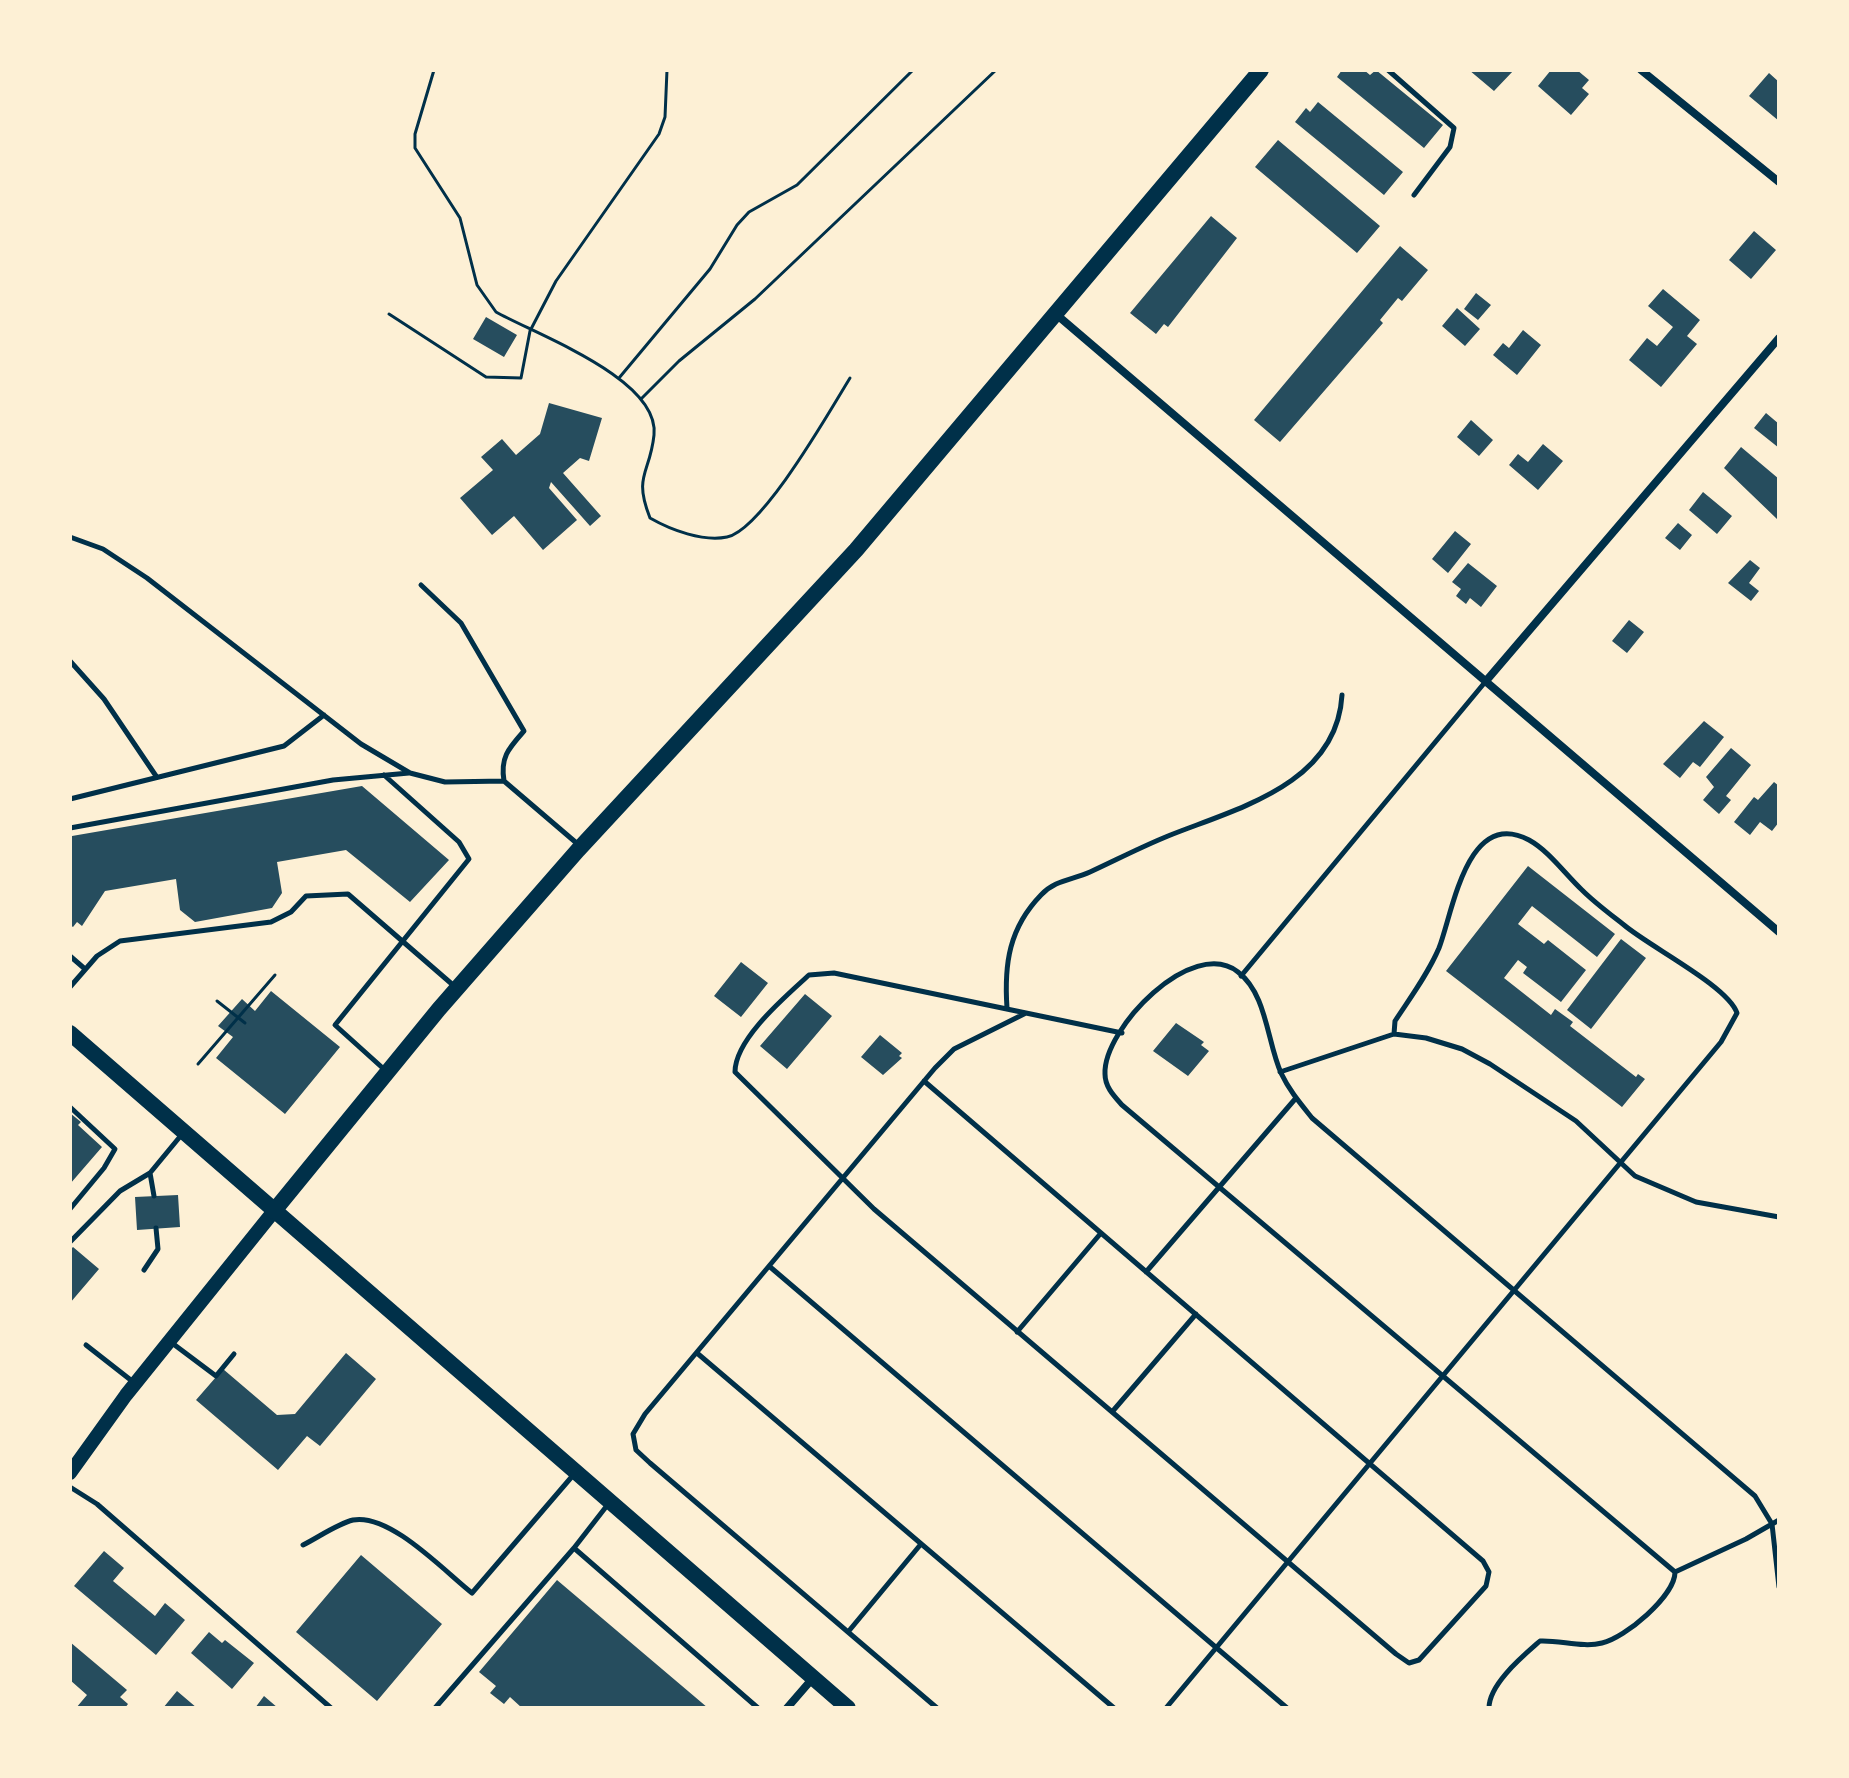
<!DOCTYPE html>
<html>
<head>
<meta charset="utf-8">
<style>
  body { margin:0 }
  #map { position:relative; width:1849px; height:1778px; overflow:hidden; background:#fdf0d5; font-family:"Archivo Narrow",sans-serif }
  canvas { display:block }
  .frame { position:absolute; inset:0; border:72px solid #fdf0d5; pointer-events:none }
</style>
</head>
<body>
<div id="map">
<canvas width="1849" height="1778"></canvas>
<div class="frame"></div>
</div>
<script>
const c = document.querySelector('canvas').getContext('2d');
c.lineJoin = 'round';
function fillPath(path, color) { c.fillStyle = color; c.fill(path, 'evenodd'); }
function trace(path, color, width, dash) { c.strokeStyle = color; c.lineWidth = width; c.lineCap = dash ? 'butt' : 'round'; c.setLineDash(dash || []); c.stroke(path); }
const building = new Path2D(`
  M1342 70H1364L1370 75 1376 70 1443 125 1424 148 1337 77Z
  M1469 70H1514L1494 91Z
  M1551 70H1577L1589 80 1582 88 1589 94 1571 115 1538 86Z
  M1769 73 1779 82V121L1749 96Z
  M1318 102 1403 172 1384 195 1295 122 1306 108 1310 112Z
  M1278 140 1380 226 1357 253 1255 167Z
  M1211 216 1237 238 1168 327 1164 324 1156 334 1130 313Z
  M1754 231 1776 250 1751 279 1729 260Z
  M1400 246 1428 270 1402 301 1398 298 1380 320 1383 323 1280 442 1254 420Z
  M1663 289 1700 320 1687 336 1697 344 1661 387 1629 360 1647 338 1657 346 1673 327 1648 306Z
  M1476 293 1491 305 1478 320 1464 309Z
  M1457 308 1480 329 1465 346 1442 326Z
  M486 317 517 335 504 357 473 339Z
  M1523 330 1541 345 1517 375 1493 355 1503 343 1509 348Z
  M549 403 602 418 589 461 580 458 563 473 601 516 590 526 551 482 549 488 577 520 543 550 514 516 492 535 460 498 493 470 481 457 502 439 516 455 540 434Z
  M1766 413 1779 424V448L1754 428Z
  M1471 420 1493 440 1479 456 1457 437Z
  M1543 444 1563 461 1538 490 1509 465 1518 454 1528 462Z
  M1741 447 1779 479 1777 519 1724 468Z
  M1703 492 1732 516 1717 534 1689 510Z
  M1678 523 1692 535 1680 550 1665 538Z
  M1455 531 1471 544 1448 573 1432 559Z
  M1750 560 1760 568 1749 583 1759 591 1751 601 1728 583Z
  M1468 563 1497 586 1481 607 1470 598 1466 604 1456 596 1461 589 1452 582Z
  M1629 620 1644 632 1627 653 1612 641Z
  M1704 721 1724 737 1700 767 1693 762 1680 778 1663 764Z
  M1731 748 1751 765 1726 796 1731 800 1719 814 1703 800 1714 787 1706 777Z
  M1774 782 1779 786V822L1772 831 1760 822 1750 835 1734 822 1754 797 1758 800Z
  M362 786 449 860 410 902 346 850 277 862 282 893 272 908 195 922 180 910 176 879 105 891 82 926 77 922 73 927 70 925 72 836Z
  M1528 866 1615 934 1597 957 1532 906 1518 924 1544 944 1548 940 1586 970 1561 1002 1523 973 1527 967 1518 960 1504 978 1551 1015 1555 1009 1573 1022 1570 1026 1636 1077 1638 1074 1645 1079 1622 1107 1446 971Z
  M1621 939 1646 958 1591 1029 1567 1010Z
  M741 962 768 983 741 1017 714 996Z
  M271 991 340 1047 285 1114 216 1058 233 1037 218 1026 242 999 255 1011Z
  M805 994 832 1016 787 1069 760 1046Z
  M1176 1023 1204 1042 1201 1045 1209 1051 1188 1076 1153 1051Z
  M880 1035 902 1053 899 1056 902 1058 883 1075 861 1057Z
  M70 1113 81 1122 78 1125 102 1147 70 1184Z
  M178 1195 180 1227 137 1230 135 1197Z
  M73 1247 99 1269 70 1303V1250Z
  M346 1353 376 1379 320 1446 307 1436 278 1470 196 1400 223 1369 277 1415 295 1414Z
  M104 1551 124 1568 113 1581 155 1616 165 1603 185 1620 156 1655 74 1586Z
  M361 1555 442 1624 377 1701 296 1632Z
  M557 1580 708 1708H522L510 1697 504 1704 490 1693 496 1686 479 1672Z
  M209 1632 222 1643 225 1640 254 1663 232 1689 191 1653Z
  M70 1642 127 1690 120 1697 128 1704 125 1708H76L87 1695 70 1680Z
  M177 1691 197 1708H163Z
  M264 1696 278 1708H255Z`);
const path = new Path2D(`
  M434 70 415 134V148L460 218 477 285 496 312C537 335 660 379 654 435 650 474 633 475 650 518 671 530 703 542 727 537 763 529 829 412 850 378
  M389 314 486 377 521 378 530 331 556 281 659 134 665 117 667 70
  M619 378 710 269 737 225 749 212 797 185 913 70
  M641 399 679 361 755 299 996 70
  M217 1001 245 1023
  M198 1064 275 975`);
const service = new Path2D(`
  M1388 70 1454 128 1450 147 1414 195
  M70 537 103 549 147 578 361 744 410 773 445 782 504 781
  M421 585 461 623 524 731C509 748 500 757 504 781L580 846
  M70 661 104 699 156 776
  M384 775 459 842 469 859 335 1025 386 1071
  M70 799 284 746 324 715
  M70 828 333 780 409 773
  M70 956 85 969
  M1241 976 1486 681
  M70 987 97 956 120 941 271 922 291 912 306 896 348 894 453 985
  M1007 1008C1004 964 1009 928 1041 895 1055 880 1072 880 1090 872 1116 860 1141 847 1168 836 1235 809 1337 785 1342 695
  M1280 1072 1394 1034 1426 1038 1462 1049 1490 1064 1576 1121 1635 1176 1696 1202 1779 1217
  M924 1081 1483 1561 1489 1572 1486 1586 1419 1660 1409 1663 1396 1654 874 1209 735 1072C735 1039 785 997 809 975L834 973 1122 1033
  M70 1107 115 1149 104 1168 70 1209
  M154 1196 150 1173 183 1133
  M70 1242 120 1191 150 1173
  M769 1266 1287 1708
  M144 1270 158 1249 156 1228
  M1146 1272 1296 1098
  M1017 1332 1101 1233
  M172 1343 216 1376 234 1354
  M86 1345 132 1381
  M697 1353 1114 1708
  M1112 1412 1196 1314
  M70 1487 97 1504 331 1708
  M609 1503 574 1548 758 1708
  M303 1545C319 1537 337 1524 353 1520 390 1513 444 1571 472 1593L575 1473
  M1675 1572 1122 1105C1114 1096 1105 1087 1105 1074 1103 1029 1192 936 1238 972 1267 994 1267 1042 1281 1073 1289 1090 1300 1103 1312 1118L1755 1496 1772 1524 1779 1587
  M1675 1572 1746 1539 1779 1520
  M848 1632 921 1544
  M435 1708 574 1548
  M937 1708 650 1463 636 1450 633 1434 645 1414 935 1068 954 1049 1026 1013
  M1166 1708 1721 1042 1737 1013C1728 986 1650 947 1624 925 1610 914 1595 903 1582 890 1565 874 1549 851 1529 840 1467 807 1453 912 1439 948 1428 974 1410 998 1395 1021L1394 1034
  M1489 1708C1489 1684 1523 1656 1540 1641 1560 1640 1583 1648 1602 1643 1625 1638 1675 1596 1675 1572`);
const minor = new Path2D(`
  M1641 70 1779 182
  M1057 315 1779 932
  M1486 681 1779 338
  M787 1708 813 1678`);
const secondary = new Path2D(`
  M70 1473 126 1395 274 1211`);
const primary = new Path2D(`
  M70 1033 848 1708
  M274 1211 439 1009 578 850 856 550 1261 70`);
fillPath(building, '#264d5e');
trace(path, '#003049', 3);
trace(service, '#003049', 5);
trace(minor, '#003049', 8);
trace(secondary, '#003049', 14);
trace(primary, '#003049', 16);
</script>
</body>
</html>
